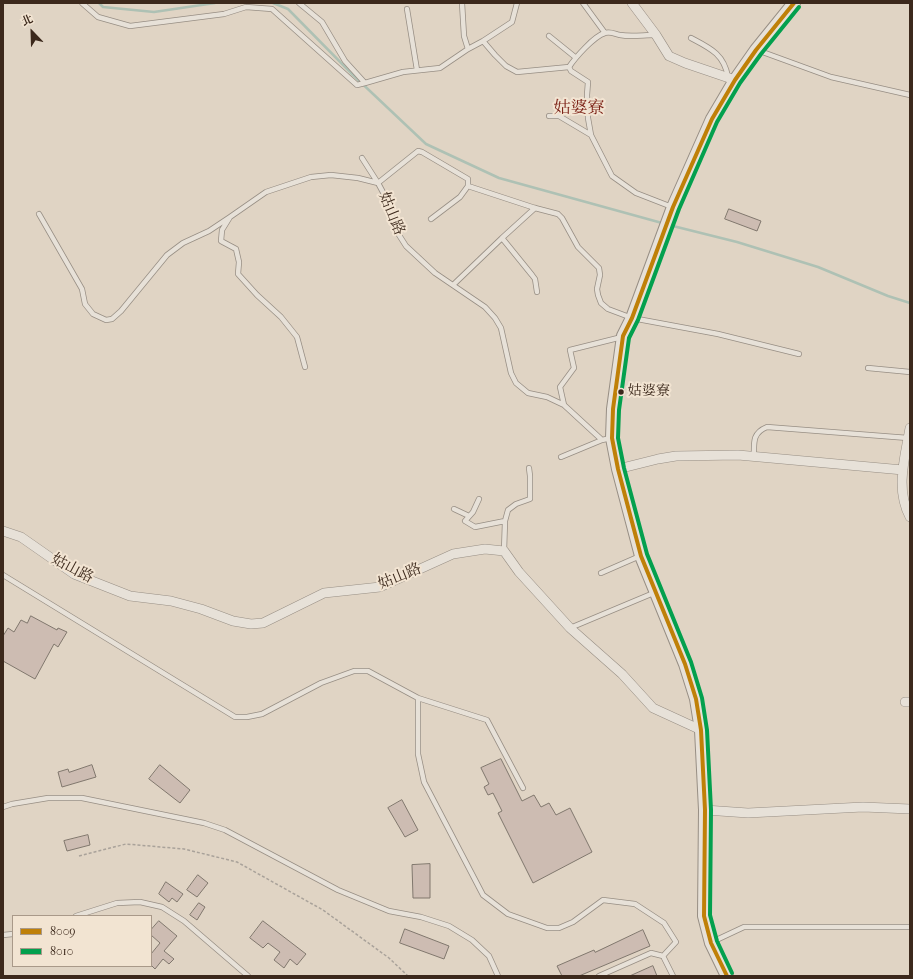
<!DOCTYPE html>
<html>
<head>
<meta charset="utf-8">
<style>
  body { margin:0 }
  #map { position:relative; width:913px; height:979px; overflow:hidden; background:#e0d4c4; font-family:"IM FELL French Canon","Noto Serif TC",serif }
  canvas { display:block }
  .frame { position:absolute; inset:0; border:4px solid #3c291c; pointer-events:none }
  .legend { position:absolute; left:12px; top:915px; width:140px; height:52px; box-sizing:border-box; background:#f2e4d2; border:1px solid #a99989; margin:0; padding:5px 7px; list-style:none; font-size:12px; color:#3c291c }
  .legend li { display:flex; align-items:center; gap:8px; height:20px }
  .legend b { width:20px; border:1px solid #a99989 }
  .north { position:absolute; left:12px; top:12px; width:40px; height:40px; -webkit-text-stroke:3px #f2e4d2; paint-order:stroke; rotate:337deg; font-size:11px; font-weight:700; line-height:16px; text-align:center; color:#3c291c }
  .north::after { content:''; display:block; margin:auto; width:14px; height:18px; background:#3c291c; clip-path:polygon(50% 0,100% 100%,50% 72%,0 100%) }
</style>
</head>
<body>
<div id="map">
<canvas width="913" height="979"></canvas>
<div class="frame"></div>
<ul class="legend">
<li><b style="height:5px;background:#bf8008"></b>8009</li>
<li><b style="height:5px;background:#03a04e"></b>8010</li>
</ul>
<div class="north">北</div>
</div>
<script>
const c = document.querySelector('canvas').getContext('2d');
c.lineJoin = 'round';
function trace(path, color, width, dash) { c.strokeStyle = color; c.lineWidth = width; c.lineCap = dash ? 'butt' : 'round'; c.setLineDash(dash || []); c.stroke(path); }
function fillPath(path, color) { c.fillStyle = color; c.fill(path, 'evenodd'); }
function drawText(font, color, halo, rows, align = 'center') {
  c.font = font + ' "IM FELL French Canon","Noto Serif TC",serif'; c.lineWidth = 4; c.setLineDash([]); c.textBaseline = 'middle'; c.strokeStyle = halo; c.fillStyle = color; for (const [text, x, y, turn = 0] of rows) {
    c.save(); c.translate(x, y); c.rotate((+turn || 0) * Math.PI / 180); c.textAlign = isNaN(turn) ? turn : align; if (halo) c.strokeText(text, 0, 0); c.fillText(text, 0, 0); c.restore();
  }
}
const stream = new Path2D(`
  M99 3 103 7 154 12 215 3
  M273 3 288 9 353 75 426 144 499 178 662 223
  M669 225 737 242 818 267 888 296 910 303`);
const building = new Path2D(`
  M729 209 761 221 757 231 725 219Z
  M31 616 57 630 58 628 67 632 58 647 54 644 35 679 3 661V636L8 628 14 632 21 620 27 623Z
  M501 759 522 801 534 795 541 807 549 803 556 815 570 808 592 852 533 883 498 813 502 811 493 793 488 795 484 787 489 784 481 768Z
  M92 765 96 777 62 787 58 772 68 769 69 772Z
  M160 765 190 790 180 803 149 779Z
  M402 800 418 830 405 837 388 808Z
  M88 835 90 845 67 851 64 841Z
  M430 864V898H413L412 865Z
  M198 875 208 883 197 897 187 890Z
  M166 882 183 894 177 902 172 898 169 902 159 894Z
  M199 903 205 907 197 920 190 915Z
  M159 921 177 936 164 951 174 959 169 964 163 959 155 969 151 965V954L160 943 151 935V930Z
  M263 921 306 954 297 965 290 959 284 968 274 960 280 952 268 943 263 948 250 938Z
  M405 929 449 946 444 959 400 943Z
  M643 930 650 946 579 976H562L557 966 594 950 595 952Z
  M653 966 657 976H630Z`);
const path = new Path2D(`
  M79 856 126 844 184 849 237 862 323 910 389 958 408 976`);
const service = new Path2D(`
  M82 3 98 17 130 26 224 14 246 7 272 9 357 85 365 83
  M299 3 322 22 345 61 365 83 403 72 440 68 468 49
  M462 3 464 36 468 49 483 41 495 55 506 66 517 72 569 67C575 58 594 36 605 33 610 31 615 34 620 35 631 37 643 35 655 35
  M583 3 605 33
  M407 9 417 70
  M549 36 575 57
  M691 38C710 48 724 54 728 77
  M483 41 512 22 517 3
  M757 50 831 77 910 95
  M569 67 571 71 588 82 587 95 588 118 591 135 612 176 636 193 672 207
  M549 116H559L591 135
  M362 158 378 183 418 151 422 152 468 179V186
  M39 214 82 289 85 304 93 314 106 320 112 319 121 311 167 255 183 243 209 231 230 217 222 230 221 241 236 249 239 262 238 274 257 295 281 317 297 337 305 367
  M230 217 266 192 311 177 331 175 358 178 378 183 385 196 399 235 406 246 435 273 485 307 495 318 501 328 511 373 516 383 528 393 547 397 564 405 602 440 611 438
  M431 219 460 197 468 186 535 208 558 214 562 218 578 247 599 268 600 275 597 289 598 295 601 303 608 309 632 318 718 334 799 354
  M502 238 532 275 535 279 537 292
  M453 285 502 238 535 208
  M868 368 910 372
  M564 405 560 387 574 368 570 350 622 337
  M561 457 602 440
  M754 457C754 443 752 433 767 427L908 438
  M479 499 473 512 465 521 475 527 505 521
  M454 509 469 516
  M504 551 505 521 508 510 516 504 530 499V476L529 468
  M601 573 640 556
  M3 575 235 717H247L262 714 321 683 354 671H368L418 698 487 720 523 788
  M570 628 656 592
  M418 698V754L424 782 483 895 508 914 547 928H559L573 922 603 900 635 904 664 923 676 942 663 956
  M3 807 12 804 48 798H82L204 823 225 830 338 890 389 911 421 917 449 926 472 940 489 956 498 976
  M76 916 117 903 140 902 162 907 184 921 248 976
  M3 935 13 934
  M712 942 744 927H910
  M599 976 651 953 663 956 673 976`);
const minor = new Path2D(`
  M632 3 656 35 669 56 685 63 735 80
  M910 428C905 457 895 489 910 517
  M618 469 658 459 676 456 738 455 903 470
  M3 531 21 537 74 574 130 596 171 601 201 609 233 621 251 624 263 623 324 593 380 587 453 554 485 549 504 551 519 572 570 628 622 674 653 708 701 730
  M905 702H910
  M705 810 748 813 863 807 910 809`);
const tertiary = new Path2D(`
  M727 976 711 943 704 916 705 810 701 730 696 699 685 664 641 556 618 469 612 438 613 409 623 336 632 318 673 207 712 119 735 80 756 50 794 3`);
const bus1 = new Path2D(`
  M727 976 711 943 704 916 705 810 701 730 696 699 685 664 641 556 618 469 612 438 613 409 623 336 632 318 673 207 712 119 735 80 756 50 794 3`);
const bus2 = new Path2D(`
  M732 973 717 941 710 915 711 810 707 730 702 698 691 662 647 554 624 468 618 438 619 410 629 338 638 320 679 209 717 122 740 83 761 54 799 7`);
const markers = [
  [621,392,3.5,"#3c291c"]
];
const busNames = [
  ["姑婆寮",628,392]
];
const streetNames = [
  ["姑山路",391,214,68],
  ["姑山路",72,569,28],
  ["姑山路",400,577,-22]
];
const quarterNames = [
  ["姑婆寮",579,109]
];
trace(stream, '#aec1b4', 2.5);
fillPath(building, '#cdbcb2');
trace(building, '#80776d', 1);
trace(service, '#978e84', 6);
trace(minor, '#978e84', 10);
trace(tertiary, '#978e84', 14);
trace(path, '#a9a29a', 1.5, [3, 2]);
trace(service, '#e7e1d8', 4.5);
trace(minor, '#e7e1d8', 9);
trace(tertiary, '#e7e1d8', 12);
trace(bus1, '#bf8008', 4);
trace(bus2, '#03a04e', 4);
for (const [x, y, r, color] of markers) { const dot = new Path2D(); dot.arc(x, y, r, 0, 2 * Math.PI); c.fillStyle = color; c.fill(dot); trace(dot, '#f2e4d2', 1.5); }
drawText('14px', '#3c291c', '#f2e4d2', busNames, 'left');
drawText('15px', '#3c291c', '#f2e4d2', streetNames);
drawText('17px', '#7a1f14', '#f2e4d2', quarterNames);
</script>
</body>
</html>
